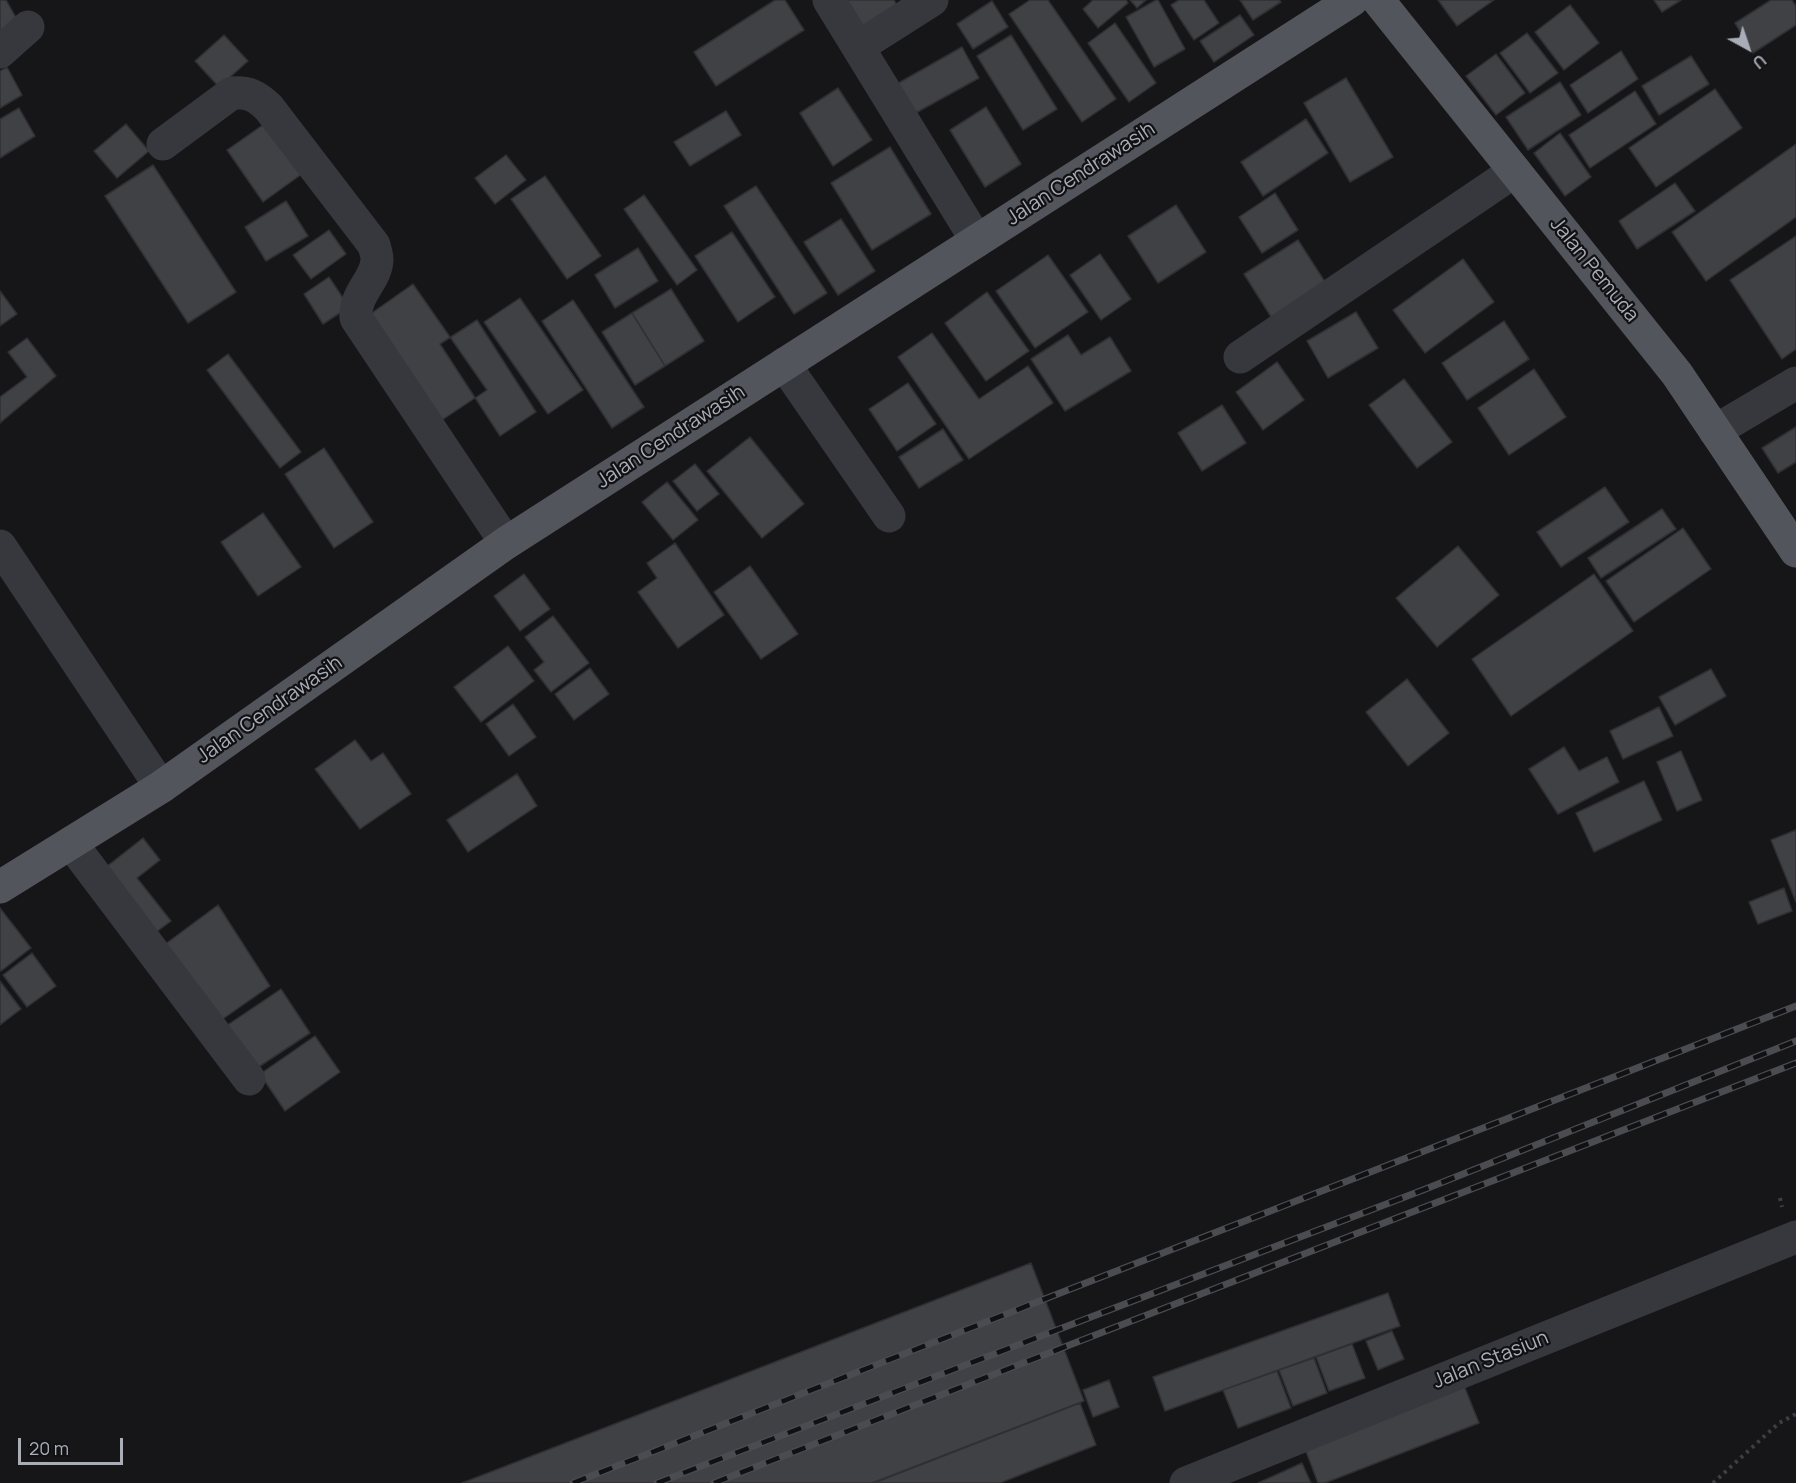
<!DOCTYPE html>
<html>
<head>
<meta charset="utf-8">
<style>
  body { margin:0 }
  #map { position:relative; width:1796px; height:1483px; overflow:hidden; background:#161618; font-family:Manrope,sans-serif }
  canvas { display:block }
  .north { position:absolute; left:1718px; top:18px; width:60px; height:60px; -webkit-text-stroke:4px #111113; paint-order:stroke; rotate:140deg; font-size:16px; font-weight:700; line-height:24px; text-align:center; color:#a8adb8 }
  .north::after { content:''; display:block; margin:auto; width:21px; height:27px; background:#a8adb8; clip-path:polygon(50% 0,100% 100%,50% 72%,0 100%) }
  .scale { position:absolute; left:18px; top:1438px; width:105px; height:27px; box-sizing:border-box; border:3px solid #a8adb8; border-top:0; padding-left:8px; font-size:18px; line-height:21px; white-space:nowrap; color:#a8adb8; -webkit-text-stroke:4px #111113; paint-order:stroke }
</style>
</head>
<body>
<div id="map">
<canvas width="1796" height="1483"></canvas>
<div class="north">U</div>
<div class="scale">20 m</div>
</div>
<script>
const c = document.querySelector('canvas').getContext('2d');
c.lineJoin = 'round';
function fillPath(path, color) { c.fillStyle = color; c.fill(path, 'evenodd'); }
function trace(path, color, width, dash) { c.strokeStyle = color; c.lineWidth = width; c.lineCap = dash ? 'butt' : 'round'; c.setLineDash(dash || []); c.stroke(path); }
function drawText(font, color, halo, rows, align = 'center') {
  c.font = font + ' Manrope,sans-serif'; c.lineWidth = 4.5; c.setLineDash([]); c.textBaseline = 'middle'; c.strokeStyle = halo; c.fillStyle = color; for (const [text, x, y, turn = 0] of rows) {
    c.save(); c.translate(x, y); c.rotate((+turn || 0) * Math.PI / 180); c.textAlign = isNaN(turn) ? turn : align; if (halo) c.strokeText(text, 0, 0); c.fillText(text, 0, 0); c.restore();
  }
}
const building = new Path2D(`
  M0 0H6L18 21 0 31Z
  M775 0H785L804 30 716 86 694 52Z
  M836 0H894L898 7 855 33Z
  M1030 0H1048L1116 99 1082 122 1009 14Z
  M1093 0H1126L1128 3 1098 28 1083 9Z
  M1130 0H1146L1137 8Z
  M1156 0H1158L1185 49 1154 67 1126 17Z
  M1179 0H1204L1219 23 1194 40 1171 5Z
  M1240 0H1279L1281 2 1253 20Z
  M1438 0H1494L1457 26Z
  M1654 0H1681L1662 12Z
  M1771 0H1792L1796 6V25L1753 53 1735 23Z
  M992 1 1008 27 973 49 957 24Z
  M1570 5 1599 43 1564 70 1535 32Z
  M1240 15 1254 35 1214 62 1200 41Z
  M1115 23 1156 83 1129 102 1088 43Z
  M1527 33 1558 73 1530 93 1500 53Z
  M224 35 248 61 219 87 195 61Z
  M1011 35 1057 109 1023 130 977 56Z
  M962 47 979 78 912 115 895 85Z
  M1621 51 1638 79 1588 113 1570 85Z
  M1496 54 1525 93 1496 115 1466 76Z
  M1691 56 1709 84 1659 115 1642 86Z
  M7 67 22 95 0 108V71Z
  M1346 78 1393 157 1350 182 1304 103Z
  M1560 82 1581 115 1528 150 1506 117Z
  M838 88 872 140 833 166 800 113Z
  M1715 89 1742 128 1656 187 1629 148Z
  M1635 91 1656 124 1590 168 1569 135Z
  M986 107 1021 164 985 187 950 130Z
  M19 108 35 136 0 158V119Z
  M726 111 741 135 690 166 674 142Z
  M1306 119 1328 153 1263 196 1241 162Z
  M270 120 306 171 263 202 227 150Z
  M126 124 149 151 117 178 94 151Z
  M1560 133 1591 177 1565 196 1534 153Z
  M1796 144V217L1706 281 1672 232Z
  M890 147 931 214 872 250 831 183Z
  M506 155 526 180 495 204 475 178Z
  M153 165 236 292 188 323 105 196Z
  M545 176 601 256 567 279 511 199Z
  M1675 183 1695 211 1637 249 1619 221Z
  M756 186 827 293 794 314 724 206Z
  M1275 193 1298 230 1262 253 1239 217Z
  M644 195 697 270 677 285 624 209Z
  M286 201 308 236 266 261 245 227Z
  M1176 205 1206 252 1158 283 1128 236Z
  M841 219 875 271 838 295 804 242Z
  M329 230 346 254 311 279 293 255Z
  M732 232 775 297 738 322 695 256Z
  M1796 236V349L1782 359 1730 280Z
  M1298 240 1327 285 1273 320 1244 274Z
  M638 248 658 281 615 308 595 275Z
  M1100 254 1131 299 1101 320 1070 275Z
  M1048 255 1088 312 1035 348 996 291Z
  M1463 259 1494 302 1425 353 1393 310Z
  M329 277 349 307 323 324 304 294Z
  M413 284 487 390 442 420 369 315Z
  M671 289 704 341 665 366 632 313Z
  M0 291 17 314 0 326Z
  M987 292 1029 351 986 381 945 323Z
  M520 298 583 390 548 414 484 322Z
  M573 300 644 407 612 428 542 321Z
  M1356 312 1378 348 1328 378 1307 341Z
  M632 313 665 366 635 385 602 332Z
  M477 320 536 412 500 436 440 344Z
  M1504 321 1529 359 1467 400 1442 363Z
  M932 333 979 399 1028 366 1053 403 969 459 898 357Z
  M1068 335 1081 355 1110 337 1131 371 1065 411 1031 359Z
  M27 338 56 376 0 423V397L27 377 8 352Z
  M228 354 301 452 280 468 207 370Z
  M1277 362 1304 400 1263 430 1236 392Z
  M1534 369 1566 417 1509 455 1478 408Z
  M1404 379 1452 442 1417 468 1369 405Z
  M908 383 936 424 897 451 869 409Z
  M1222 405 1246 443 1202 471 1178 433Z
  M1796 427V462L1778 473 1762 448Z
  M943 429 963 460 919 488 899 457Z
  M750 437 804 504 762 538 707 471Z
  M324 448 373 522 334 548 285 474Z
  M695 464 719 494 697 511 673 481Z
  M667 482 698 520 673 540 642 502Z
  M1605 487 1629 522 1561 567 1537 532Z
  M1662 509 1676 529 1601 578 1588 558Z
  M263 513 301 567 258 596 221 542Z
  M1683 528 1711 569 1634 622 1606 581Z
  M675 543 724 615 678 648 638 592 657 578 647 563Z
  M1458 546 1499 595 1437 647 1396 598Z
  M750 566 798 634 761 659 714 592Z
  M524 574 550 609 520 631 494 596Z
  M1594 574 1633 631 1511 716 1472 659Z
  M553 616 589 663 551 692 534 670 544 662 525 637Z
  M508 646 534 681 481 722 454 687Z
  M590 668 609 694 574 720 555 694Z
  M1711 669 1726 696 1675 725 1659 697Z
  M1407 679 1449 733 1408 766 1366 712Z
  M513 704 536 737 509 756 486 724Z
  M1659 707 1673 736 1623 759 1610 731Z
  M355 740 371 761 383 753 411 794 360 829 315 769Z
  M1564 747 1579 771 1607 757 1619 782 1558 814 1529 769Z
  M1681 751 1702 800 1677 811 1657 762Z
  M517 774 537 806 468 852 447 820Z
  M1644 781 1662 820 1594 852 1576 813Z
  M1796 830V902L1771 840Z
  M143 838 160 860 137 878 171 921 151 936 101 871Z
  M1784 888 1792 911 1758 924 1749 902Z
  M218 905 270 986 217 1023 164 945Z
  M0 908 31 948 1 971 0 969Z
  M32 953 56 986 27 1007 3 975Z
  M0 981 21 1009 0 1025Z
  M281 989 310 1033 254 1070 223 1028Z
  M315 1036 340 1072 285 1111 260 1074Z
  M1031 1263 1084 1401 872 1483H462Z
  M1388 1293 1400 1326 1165 1411 1153 1377Z
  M1392 1331 1404 1359 1378 1370 1366 1341Z
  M1352 1344 1365 1378 1329 1391 1316 1357Z
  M1314 1358 1327 1393 1293 1406 1279 1370Z
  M1277 1371 1291 1408 1238 1428 1223 1390Z
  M1461 1378 1479 1423 1325 1483H1318L1302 1441Z
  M1109 1380 1119 1407 1093 1417 1083 1390Z
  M1080 1403 1096 1445 1000 1483H874Z
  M1302 1463 1311 1483H1258Z`);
const path = new Path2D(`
  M1780 1198 1782 1207
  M1713 1483 1779 1423 1796 1414`);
const minor = new Path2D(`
  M829 0 977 241
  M858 47 932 0
  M0 52 28 27
  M163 144 232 93C249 92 257 96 269 108L374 245C375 249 377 255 377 259 377 280 354 293 356 318L506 543
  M1240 357 1515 171
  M784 364 889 516
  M1715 431 1796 383
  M0 546 161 787
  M71 843 249 1079
  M1186 1483 1796 1237`);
const major = new Path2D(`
  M1378 0 1677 374 1796 551
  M0 887 161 787 506 543 1352 0`);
const rail = new Path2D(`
  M573 1483 1796 1006
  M657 1483 1423 1190 1796 1041
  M714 1483 1796 1063`);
const streetNames = [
  ["Jalan Cendrawasih",1081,174,-33],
  ["Jalan Pemuda",1594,270,51],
  ["Jalan Cendrawasih",671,437,-33],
  ["Jalan Cendrawasih",270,710,-35],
  ["Jalan Stasiun",1491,1360,-22]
];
fillPath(building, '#404145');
trace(building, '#303034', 1.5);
trace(path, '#3d3f44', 4, [3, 4.5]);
trace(minor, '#37383d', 33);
trace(major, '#53555c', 33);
trace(rail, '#4a4c52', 7);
trace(rail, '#111113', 4.5, [14]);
drawText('20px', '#a8adb8', '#111113', streetNames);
</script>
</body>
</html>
